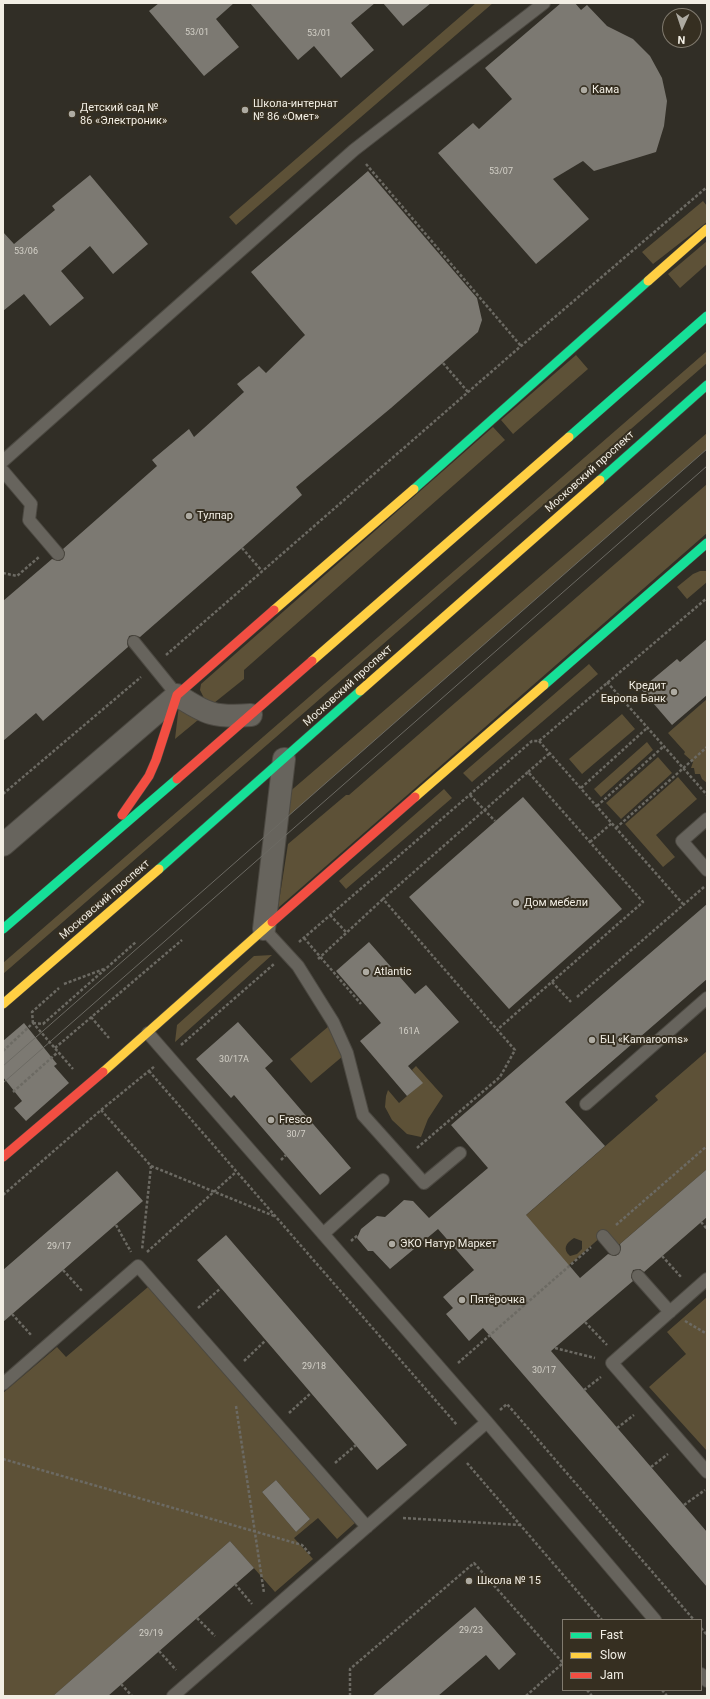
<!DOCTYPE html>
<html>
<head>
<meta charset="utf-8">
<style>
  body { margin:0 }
  #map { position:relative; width:710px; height:1699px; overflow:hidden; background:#312e26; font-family:Roboto,sans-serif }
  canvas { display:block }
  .frame { position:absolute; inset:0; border:4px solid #f2eee4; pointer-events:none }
  .legend { position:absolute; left:562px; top:1619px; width:140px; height:72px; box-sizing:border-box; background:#362f21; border:1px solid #817b6f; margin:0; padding:5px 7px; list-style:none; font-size:12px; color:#f2eee4 }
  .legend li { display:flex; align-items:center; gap:8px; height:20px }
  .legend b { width:20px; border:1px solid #817b6f }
  .north { position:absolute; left:662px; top:8px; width:40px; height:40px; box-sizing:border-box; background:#362f21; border:1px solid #817b6f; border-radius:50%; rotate:183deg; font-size:11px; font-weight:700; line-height:16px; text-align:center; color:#f2eee4 }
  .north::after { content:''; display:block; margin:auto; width:14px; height:18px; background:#aeaba2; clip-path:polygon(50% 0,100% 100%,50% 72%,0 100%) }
</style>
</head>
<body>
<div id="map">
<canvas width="710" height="1699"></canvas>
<div class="frame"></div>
<ul class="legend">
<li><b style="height:5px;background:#16e098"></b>Fast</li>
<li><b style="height:5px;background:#ffcf43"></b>Slow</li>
<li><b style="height:5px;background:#f24e42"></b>Jam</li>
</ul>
<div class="north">N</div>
</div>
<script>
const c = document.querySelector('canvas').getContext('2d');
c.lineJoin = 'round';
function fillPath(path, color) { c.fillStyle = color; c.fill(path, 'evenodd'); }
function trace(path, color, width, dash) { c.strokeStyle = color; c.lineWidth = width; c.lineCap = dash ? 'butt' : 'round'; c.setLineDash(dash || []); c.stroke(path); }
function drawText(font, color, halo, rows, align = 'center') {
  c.font = font + ' Roboto,sans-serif'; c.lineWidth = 4; c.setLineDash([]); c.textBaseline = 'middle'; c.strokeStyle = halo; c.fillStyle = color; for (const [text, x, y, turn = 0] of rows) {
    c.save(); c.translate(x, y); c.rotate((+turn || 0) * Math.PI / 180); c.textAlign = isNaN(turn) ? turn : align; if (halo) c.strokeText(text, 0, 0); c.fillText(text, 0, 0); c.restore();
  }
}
const green = new Path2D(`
  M476 3H493L236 225 229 217Z
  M703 201 707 206V222L653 264 642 252Z
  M707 241V264L680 288 668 274Z
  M707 351V363L3 974V963Z
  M576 355 588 369 513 434 501 420Z
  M493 427 505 440 244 670V679L214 703 205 700 200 690 201 684Z
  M707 433V449L277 826 280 800Z
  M707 484V533L278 908 288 844 346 795H349Z
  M700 571H707V582L687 599 677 587 693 574Z
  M589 664 598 674 472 782 463 773Z
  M707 699V783L702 779 700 774H695L694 768H691L693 762 684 754 685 752 668 733Z
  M179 705 198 720 175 739Z
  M622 714 635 729 582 774 569 759Z
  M647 742 653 750 601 797 594 789Z
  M658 757 672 773 621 819 606 803Z
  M678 777 697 799 656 835 675 857 663 867 625 824Z
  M444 789 452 798 346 889 339 881Z
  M272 955 175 1042 177 1025 254 956Z
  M329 1026 343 1056 311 1083 290 1059Z
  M707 1051V1169L614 1249 602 1236 551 1281 508 1231 658 1100 655 1096ZM574 1238 582 1241V1249L577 1254 570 1256C562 1249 566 1243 574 1238Z
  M416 1066 443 1096 428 1119 421 1137 407 1134 392 1120 385 1107 386 1096 388 1090 399 1103 422 1083 412 1070Z
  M148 1287 356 1522 337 1539 318 1518 294 1538 313 1559 275 1592 230 1541 53 1696H3V1393L57 1347 66 1357ZM276 1480 310 1519 296 1532 262 1492Z
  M707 1297V1451L649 1387 686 1354 667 1332Z`);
const building = new Path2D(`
  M159 3H234L216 19 239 47 204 76 149 11Z
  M250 3H375L351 23 374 50 341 78 314 46 298 60Z
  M383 3H431L403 26Z
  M561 3H575L581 10 587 5 607 26 633 39 650 56 662 78 667 101 664 126 656 152 594 171 583 161 553 179 589 219 536 264 438 153 473 123 479 129 512 99 485 68Z
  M368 171 477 298 482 320 478 332 391 408 296 487 302 495 242 548 140 637 133 635 129 636 127 643 128 647 43 721 36 713 3 741V601L52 559 59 561 63 559 65 553 63 549 157 466 152 460 189 429 194 437 244 392 237 384 259 366 266 373 305 335 251 272Z
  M90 175 148 244 113 274 90 246 61 271 84 298 50 326 24 294 3 311V232L14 244 55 210 52 206Z
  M707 639V695L672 725 641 689 677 659 680 662Z
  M523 797 622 909 509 1009 409 897Z
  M707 904V979L565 1102 605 1146 526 1215 580 1278 608 1254 615 1256 619 1254 621 1248 620 1244 707 1169V1217L644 1272 640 1269 633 1270 631 1277 633 1281 551 1351 707 1532V1587L483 1328 469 1341 446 1314 453 1308 443 1297 474 1270 438 1229 390 1269 373 1251H368L357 1238 361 1229 377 1216 385 1217 404 1200 413 1201 429 1218 488 1168 451 1125Z
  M369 942 415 994 426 985 459 1022 408 1066 423 1083 407 1096 360 1041 381 1023 336 971Z
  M238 1022 273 1061 265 1068 351 1168 320 1195 234 1095 231 1098 196 1059Z
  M24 1023 57 1064 54 1066 69 1083 26 1121 14 1108 22 1101 3 1077V1041Z
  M117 1171 143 1201 3 1322V1270Z
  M226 1235 407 1445 377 1470 197 1260Z
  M276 1480 310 1519 296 1532 262 1492Z
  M230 1541 254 1568 197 1618 108 1696H53Z
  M475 1607 516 1654 499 1670 486 1655 438 1696H372Z`);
const path = new Path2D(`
  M366 164 521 346
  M443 363 468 392
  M242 548 262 571
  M3 573 17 576 39 557
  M166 655 521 346 707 187
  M607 682 707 795
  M539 741 683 904
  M528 772 550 753
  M581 788 647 728
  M3 794 141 677
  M470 795 495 821
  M597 806 664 746
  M616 828 707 747
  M590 842 612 823
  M330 915 346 932
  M304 938 361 1004
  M299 942 532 741H539L707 598
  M318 959 383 899
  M552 982 571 1002
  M64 984 104 969
  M577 997 704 887
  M91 1017 109 1038
  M33 1023 43 1024 136 942
  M33 1023 32 1012 59 988
  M181 1045 274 964
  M55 1048 182 940
  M3 1051 33 1023 73 1069
  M149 1071 457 1425
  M13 1092 58 1052
  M101 1110 151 1166 142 1250
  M417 1148 500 1077 515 1050 383 899 528 772 643 902 498 1029
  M281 1160 286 1155
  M151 1166 274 1216
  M3 1195 101 1110 155 1066
  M701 1222 707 1229
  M116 1225 131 1252
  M616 1225 707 1146
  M351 1241 358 1235
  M147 1252 236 1172
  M662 1256 682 1278
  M63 1270 83 1292
  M198 1308 221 1288
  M12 1314 32 1336
  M685 1321 707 1334
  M585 1322 607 1345
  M555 1348 595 1358
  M244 1361 265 1341
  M458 1363 591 1247
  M584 1390 601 1377
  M236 1406 264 1593
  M500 1410 507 1404 694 1620
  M289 1413 311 1393
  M617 1428 634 1415
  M3 1459 302 1545 310 1554
  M335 1463 356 1445
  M467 1463 602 1620
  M651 1467 668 1454
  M684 1505 705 1490
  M403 1518 520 1525
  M235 1584 252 1604
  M197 1618 215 1636
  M701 1628 707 1635
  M159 1651 176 1670
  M121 1684 132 1696
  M587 1690 592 1696
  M662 1690 667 1696
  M350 1696V1669L474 1563 563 1663
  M526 1696 563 1663`);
const lane = new Path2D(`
  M3 461 354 150 544 3
  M3 471 31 504 29 520 58 554
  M134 642 177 695
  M707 819 682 841 707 870
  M264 929 298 966 333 1022 347 1053 363 1115 424 1183 460 1153
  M148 1033 487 1422 655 1620
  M586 1104 707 998
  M323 1234 383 1180
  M603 1236 614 1249
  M638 1276 670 1312
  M707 1279 612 1363 707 1472
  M3 1384 138 1266 367 1527
  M701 1674 707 1681
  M173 1696 487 1422`);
const street = new Path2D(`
  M3 845 177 695C206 714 215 718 251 715
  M264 929 284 759`);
const fast = new Path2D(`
  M569 437 707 316
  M600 480 707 385
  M414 489 648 281
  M544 685 707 543
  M159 869 360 691
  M3 929 177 779`);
const slow = new Path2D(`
  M648 281 707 229
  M274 610 414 489
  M312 661 569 437
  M360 691 600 480
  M415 797 544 685
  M3 1004 159 869
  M103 1072 272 922`);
const jam = new Path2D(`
  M177 779 312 661
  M122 815 149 776 156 760 177 695 274 610
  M272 922 415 797
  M3 1157 103 1072`);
const tram = new Path2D(`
  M3 1066 707 449
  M3 1083 707 466`);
const markers = [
  [584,90,4,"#aeaba2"],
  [245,110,4,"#aeaba2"],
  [72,114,4,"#aeaba2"],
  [189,516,4,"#aeaba2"],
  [674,692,4,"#aeaba2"],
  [516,903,4,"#aeaba2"],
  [366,972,4,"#aeaba2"],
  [592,1040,4,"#aeaba2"],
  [271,1120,4,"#aeaba2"],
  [392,1244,4,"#aeaba2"],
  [462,1300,4,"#aeaba2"],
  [469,1581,4,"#aeaba2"]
];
const numberNames = [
  ["53/01",197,33],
  ["53/01",319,34],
  ["53/07",501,172],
  ["53/06",26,252],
  ["161А",409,1032],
  ["30/17А",234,1060],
  ["30/7",296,1135],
  ["29/17",59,1247],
  ["29/18",314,1367],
  ["30/17",544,1371],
  ["29/23",471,1631],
  ["29/19",151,1634]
];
const poiNames = [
  ["Кама",592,90],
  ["Школа-интернат",253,104],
  ["№ 86 «Омет»",253,117],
  ["Детский сад №",80,108],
  ["86 «Электроник»",80,121],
  ["Тулпар",197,516],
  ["Кредит",666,686,"right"],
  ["Европа Банк",666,699,"right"],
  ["Дом мебели",524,903],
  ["Atlantic",374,972],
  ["БЦ «Kamarooms»",600,1040],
  ["Fresco",279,1120],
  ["ЭКО Натур Маркет",400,1244],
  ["Пятёрочка",470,1300],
  ["Школа № 15",477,1581]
];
const streetNames = [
  ["Московский проспект",590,472,-42],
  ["Московский проспект",348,686,-42],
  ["Московский проспект",105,900,-41]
];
fillPath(green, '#5d5137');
fillPath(building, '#7c7972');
trace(lane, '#4c4942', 14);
trace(street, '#4c4942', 24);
trace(fast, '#4c4942', 10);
trace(slow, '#4c4942', 10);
trace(jam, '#4c4942', 10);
trace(path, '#6c6a63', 2.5, [3, 2]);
trace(lane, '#67645d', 12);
trace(street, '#67645d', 22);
trace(fast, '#16e098', 9);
trace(slow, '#ffcf43', 9);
trace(jam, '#f24e42', 9);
trace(tram, '#6c6a63', 1);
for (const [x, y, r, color] of markers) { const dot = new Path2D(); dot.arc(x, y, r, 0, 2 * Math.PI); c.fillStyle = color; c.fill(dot); trace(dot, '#362f21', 1.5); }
drawText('9px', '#d4d1c8', null, numberNames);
drawText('11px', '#f2eee4', '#362f21', poiNames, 'left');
drawText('11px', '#f2eee4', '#362f21', streetNames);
</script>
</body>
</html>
